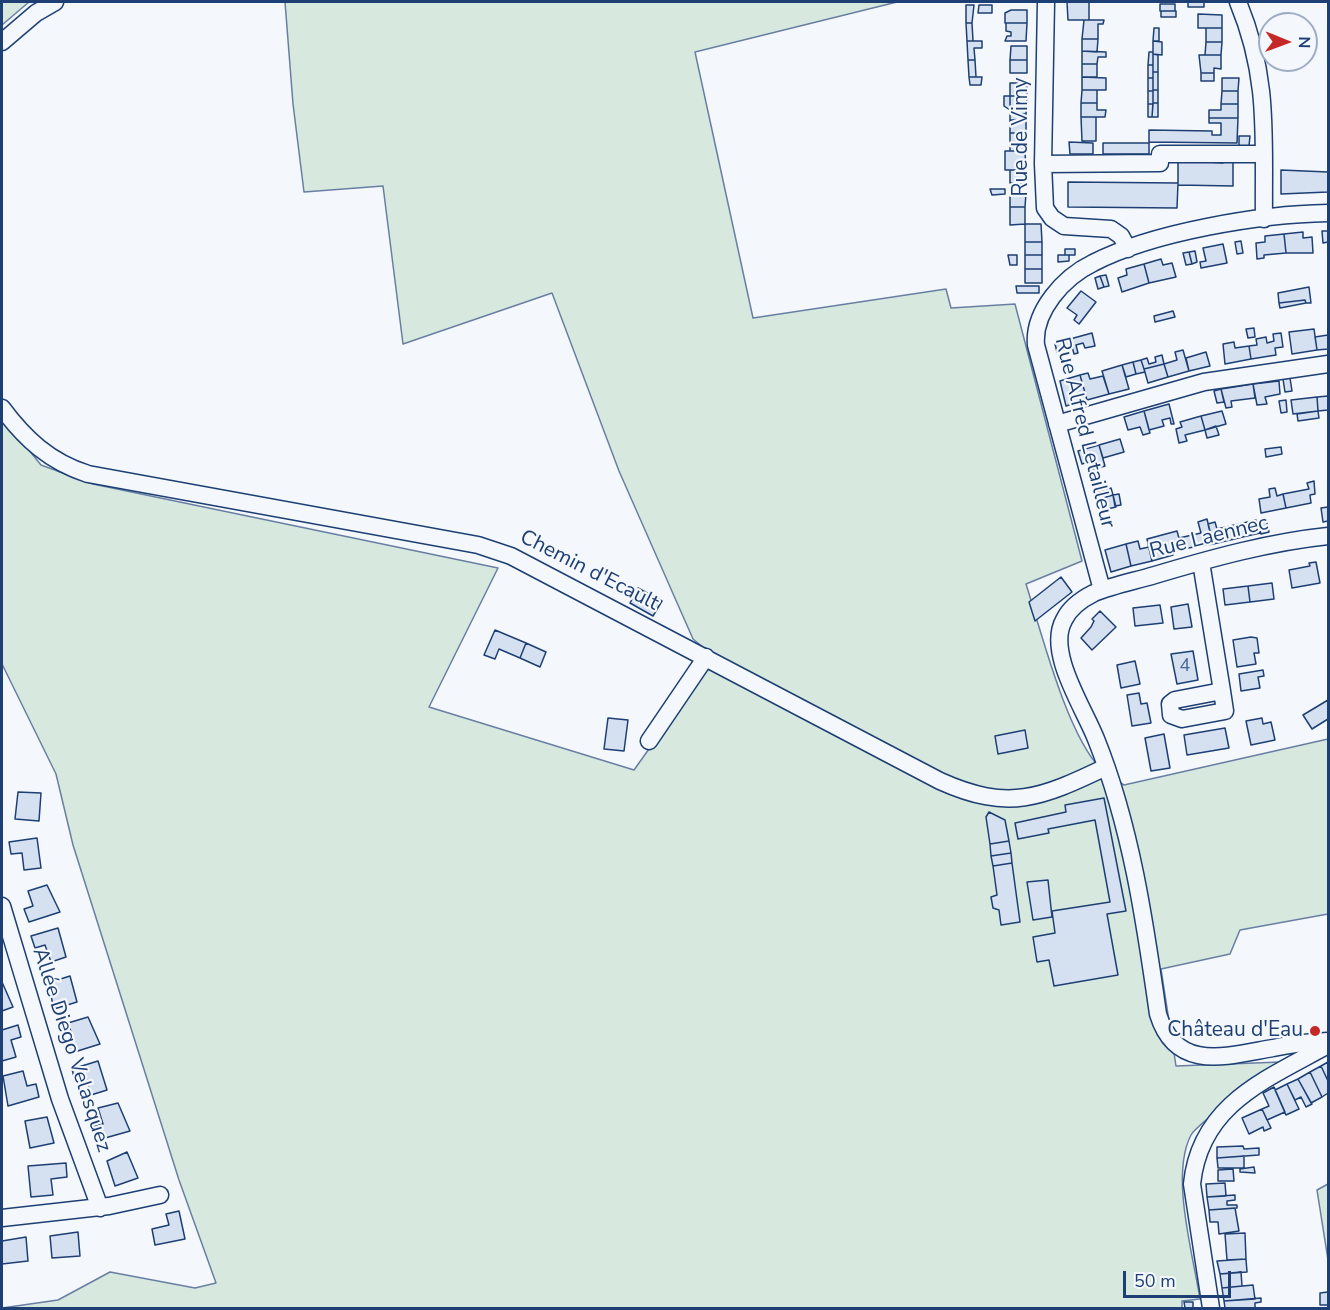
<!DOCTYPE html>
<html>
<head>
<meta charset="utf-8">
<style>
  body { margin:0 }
  #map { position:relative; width:1330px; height:1310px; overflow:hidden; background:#f4f7fb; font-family:"Nunito Sans",sans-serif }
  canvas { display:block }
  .frame { position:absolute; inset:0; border:3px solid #1d3f73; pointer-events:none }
  .north { position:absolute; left:1258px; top:12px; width:60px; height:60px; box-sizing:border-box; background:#f4f7fb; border:2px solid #9eadc5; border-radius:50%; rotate:91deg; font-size:16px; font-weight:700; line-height:24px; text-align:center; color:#1d3f73 }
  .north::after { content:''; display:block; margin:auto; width:21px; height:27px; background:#c62828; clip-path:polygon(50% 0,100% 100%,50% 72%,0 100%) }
  .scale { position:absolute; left:1123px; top:1271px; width:108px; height:27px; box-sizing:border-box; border:3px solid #1d3f73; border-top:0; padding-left:8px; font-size:18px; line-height:21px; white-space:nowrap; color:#1d3f73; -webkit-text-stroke:4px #f4f7fb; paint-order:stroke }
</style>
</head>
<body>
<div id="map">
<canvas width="1330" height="1310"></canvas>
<div class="frame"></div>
<div class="north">N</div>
<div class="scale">50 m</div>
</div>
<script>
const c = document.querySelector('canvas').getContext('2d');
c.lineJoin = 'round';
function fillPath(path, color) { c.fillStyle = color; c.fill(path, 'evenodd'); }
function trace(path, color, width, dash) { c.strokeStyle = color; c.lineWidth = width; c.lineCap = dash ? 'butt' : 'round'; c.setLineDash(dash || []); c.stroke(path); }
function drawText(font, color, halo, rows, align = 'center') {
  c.font = font + ' "Nunito Sans",sans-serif'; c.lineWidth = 4.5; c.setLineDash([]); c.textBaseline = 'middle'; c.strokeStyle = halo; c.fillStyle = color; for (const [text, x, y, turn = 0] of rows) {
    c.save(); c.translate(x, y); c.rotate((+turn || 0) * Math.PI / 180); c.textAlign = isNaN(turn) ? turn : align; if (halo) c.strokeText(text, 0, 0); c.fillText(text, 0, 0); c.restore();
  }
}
const green = new Path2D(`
  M2 2H29L2 25Z
  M285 2H897L695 52 753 318 946 289 951 308 1015 304 1082 561 1026 584C1041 631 1067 735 1101 769 1108 775 1116 780 1124 785L1328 739V914L1240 930 1230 954 1161 969 1176 1066 1281 1062C1266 1074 1197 1123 1191 1135 1170 1175 1193 1254 1200 1299L1182 1301V1308H2L58 1300 110 1272 195 1288 216 1283 179 1180 73 845 56 774 2 664V417L41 465 93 484 498 568 429 707 634 770 703 673 710 653 693 639 619 471 552 293 403 344 383 186 304 192 293 104Z
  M1328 1184V1260L1317 1190Z`);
const building = new Path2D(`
  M1067 2H1089V20H1068Z
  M1188 2H1204V7H1188Z
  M1160 4H1175V11H1160Z
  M966 5H974L972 23H966Z
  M979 5H992V13H978Z
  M1011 10H1027V23H1005V13Z
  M1161 11H1176V17H1161Z
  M1198 14 1222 15V28H1198Z
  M1084 20H1104L1103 24H1098V39H1082Z
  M966 23H972L973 41H967Z
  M1006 23H1027L1026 41H1005L1007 36H1011V32L1006 31Z
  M1154 28H1159V41H1153Z
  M1206 28H1222V42H1206Z
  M1082 39H1098L1097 52 1082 51Z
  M967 41H982V48H974L975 60H968Z
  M1153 41 1162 42V55L1153 54Z
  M1206 42H1222L1221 55H1205Z
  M1011 46H1027V60H1010Z
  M1082 51 1106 52V57H1098L1097 64H1082Z
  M1149 52H1153V65H1148Z
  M1153 54 1158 55V72H1153Z
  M1199 55H1221V69L1214 68V73H1201Z
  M968 60H975L976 77H969Z
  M1010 60H1027V73H1010Z
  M1082 64H1097V77H1082Z
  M1148 65H1153V78H1148Z
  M1153 72H1158V90H1153Z
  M1201 73H1214V81H1201Z
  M969 77H982L981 85H970Z
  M1082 77 1106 78V90H1082Z
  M1148 78H1153V91H1148Z
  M1222 78H1239L1238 91H1222Z
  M1010 83H1027V96H1010Z
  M1082 90H1097V103H1081Z
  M1158 90V103H1153V90Z
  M1148 91H1153V104H1148Z
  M1222 91H1238V104H1221Z
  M1004 96H1010V110L1004 106Z
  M1010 96H1027L1026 114H1010Z
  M1081 103H1097V110H1106L1105 117H1081Z
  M1153 103H1158V117H1152Z
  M1148 104H1153L1152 117H1148Z
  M1221 104H1238V118H1209V110H1221Z
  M1010 114H1026V120H1010Z
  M1081 117H1096V141H1082Z
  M1209 118H1238L1237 143 1149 142V130L1212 131V135H1221V123H1209Z
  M1010 120H1026V133H1010Z
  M1010 133H1026L1025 151H1010Z
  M1239 136H1250L1249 146H1239Z
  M1069 142 1093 143V154H1070Z
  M1103 143H1149V154H1103Z
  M1005 151H1025L1026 170H1005Z
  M1178 160 1223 163V160L1233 161V186L1178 185Z
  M1010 170H1026V183H1010Z
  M1281 170 1328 172V192L1281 194Z
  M1068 182 1178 183 1177 208 1068 207Z
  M990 189H1005V194L992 195Z
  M1010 193H1026L1025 207H1010Z
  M1010 207H1025V224L1010 225Z
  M1025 224H1041L1042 242H1025Z
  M1322 231H1328V242L1323 243Z
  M1303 232V238L1312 237 1313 253H1286L1284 234Z
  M1284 234 1286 253 1264 255V258L1257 259 1256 243 1265 242V236Z
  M1241 241 1243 253 1237 254 1235 242Z
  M1025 242H1042V255H1025Z
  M1223 244 1227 263 1201 268 1200 262 1206 261 1203 248Z
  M1065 249H1075V255H1065Z
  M1195 251 1197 262 1192 264 1189 252Z
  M1189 252 1192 264 1186 265 1183 253Z
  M1008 255H1017V265H1010Z
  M1025 255H1042V269H1025Z
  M1058 255H1069V261L1058 262Z
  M1161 259 1163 265 1172 263 1176 277 1149 283 1144 264Z
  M1144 264 1149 283 1122 292 1118 278 1127 275 1126 269Z
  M1025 269H1042V283H1025Z
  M1106 275 1109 286 1104 287 1100 276Z
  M1100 276 1104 287 1098 289 1095 278Z
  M1016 286H1039V293H1017Z
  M1309 287 1311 303H1306L1305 300 1279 303 1278 293Z
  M1081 291 1096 302 1079 324 1074 320 1077 315 1067 308Z
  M1305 300 1306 303 1280 308 1279 303Z
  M1173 311 1175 317 1155 322 1154 316Z
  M1254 328 1255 337 1248 338 1246 329Z
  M1314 329 1317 350 1292 354 1289 332Z
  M1092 333 1095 346 1085 348 1083 343 1076 345 1078 353 1074 354 1070 339Z
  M1281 333 1283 347 1275 348 1276 355 1251 359 1249 346 1257 345 1256 339 1266 337 1267 343 1274 341 1273 334Z
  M1328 335V349L1317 350 1315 337Z
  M1070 339 1072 347 1057 352 1055 344Z
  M1234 342 1235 348 1249 346 1251 359 1225 364 1223 344Z
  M1183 350 1189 371 1168 377 1164 364 1177 360 1175 352Z
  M1206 352 1210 366 1189 371 1186 358Z
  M1162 355 1164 364 1144 369 1141 360 1147 358 1149 364 1156 362 1155 357Z
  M1141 360 1145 372 1136 374 1133 362Z
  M1133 362 1136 374 1126 377 1122 365Z
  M1164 364 1168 377 1148 383 1144 369Z
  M1122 365 1129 389 1109 394 1102 371Z
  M1088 373 1090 379 1103 376 1109 394 1087 400 1080 375Z
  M1080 375 1087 400 1066 406 1060 381Z
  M1290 378 1292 391 1285 392 1283 379Z
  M1279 381 1280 394 1265 397 1267 404 1257 405 1253 384Z
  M1253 384 1255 398 1231 401 1232 407 1226 408 1221 389Z
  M1221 389 1224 402 1217 403 1214 391Z
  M1328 396V410L1318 411 1317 397Z
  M1317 397 1318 411 1293 414 1291 400Z
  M1286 400 1287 412 1281 413 1279 401Z
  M1169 404 1174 424H1171L1170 418 1162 420 1164 426 1149 430 1144 411Z
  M1144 411 1150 433 1143 435 1140 427 1128 430 1124 417Z
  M1222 411 1226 424 1205 430 1201 416Z
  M1318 411 1319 418 1298 421 1297 414Z
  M1201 416 1205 430 1185 435 1187 441 1179 443 1176 429 1182 427 1180 422Z
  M1216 426 1219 435 1207 438 1205 430Z
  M1120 439 1124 452 1103 458 1099 445Z
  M1099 445 1105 466 1091 470 1088 462 1082 464 1078 451Z
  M1281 447 1282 454 1266 457 1265 449Z
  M1314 481 1315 494 1310 495 1311 503 1286 508 1283 494 1309 489 1307 483Z
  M1111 488 1113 495 1096 500 1094 493Z
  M1275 488 1277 496 1283 494 1286 508 1261 513 1259 499 1270 497 1269 489Z
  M1119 494 1121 505 1115 506 1113 495Z
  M1113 495 1116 507 1099 511 1096 500Z
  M1328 507V521L1323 522 1321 508Z
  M1207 519 1213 544 1182 549 1179 538 1201 533 1198 522Z
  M1256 520 1260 533 1234 539 1230 526Z
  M1266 520 1269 532 1261 534 1258 522Z
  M1215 522 1217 529 1230 526 1234 539 1213 544 1208 524Z
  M1177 531 1182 549 1172 552 1173 555 1152 561 1147 539Z
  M1138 541 1140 549 1149 547 1152 561 1131 566 1126 544Z
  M1126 544 1131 566 1111 572 1105 550Z
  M1316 562 1320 583 1292 588 1289 570 1310 566 1309 563Z
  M1061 577 1072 592 1035 621 1029 602Z
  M1272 583 1274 599 1250 602 1248 586Z
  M1248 586 1250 602 1225 605 1223 589Z
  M638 588 662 601 653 616 630 603Z
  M1188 604 1192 627 1174 629 1171 607Z
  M1160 605 1163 623 1135 626 1133 608Z
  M1100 611 1116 627 1092 650 1081 638 1091 627 1094 621 1092 619Z
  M495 630 526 643 520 658 499 649 495 659 484 655Z
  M1251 637 1257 638 1259 653H1254L1256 664 1237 667 1233 640Z
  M526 643 546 652 540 667 520 658Z
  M1193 651 1198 680 1177 684 1171 654Z
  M1135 661 1140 684 1121 688 1117 665Z
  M1263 670 1264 676 1258 677 1260 688 1241 691 1239 674Z
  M1139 693 1141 704 1147 703 1151 723 1132 726 1127 695Z
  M1328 700V719L1312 729 1303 715Z
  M608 718 628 720 624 751 604 749Z
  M1262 718 1263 724 1271 722 1275 740 1251 745 1246 721Z
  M1225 728 1229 748 1187 755 1184 735Z
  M1025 730 1028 748 998 754 995 736Z
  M1164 734 1170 768 1151 771 1145 738Z
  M18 792 41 793 39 821 15 819Z
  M1104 798 1126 911 1107 914 1118 975 1054 986 1049 960 1037 962 1033 937 1055 933 1052 911 1110 902 1095 820 1048 829 1049 833 1018 839 1015 823 1066 812 1065 805Z
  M989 812 1005 820 1009 841 990 844 986 817Z
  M37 838 41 868 24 870 22 853 11 854 9 842Z
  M1009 841 1011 853 991 856 990 844Z
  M1011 853 1012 863 993 866 991 856Z
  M1012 863 1020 922 1001 925 999 910 993 908 991 897 997 895 993 866Z
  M1048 880 1052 917 1033 920 1027 882Z
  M47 885 60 912 29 922 24 909 33 906 28 891Z
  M58 928 66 957 51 962 45 945 35 948 31 936Z
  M70 976 77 1002 54 1009 48 983Z
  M2 982 13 1007 2 1011Z
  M88 1017 100 1044 68 1054 64 1041 73 1038 68 1023Z
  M18 1025 21 1037 11 1040 16 1057 2 1061V1030Z
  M98 1061 107 1090 91 1095 86 1078 75 1081 72 1069Z
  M1328 1062V1081L1321 1066Z
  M1321 1066 1328 1081V1093L1322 1097 1310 1072Z
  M23 1071 27 1086 36 1084 39 1097 8 1106 3 1076Z
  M1310 1072 1322 1097 1311 1103 1298 1079Z
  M1298 1079 1312 1104 1306 1107 1301 1097 1295 1100 1287 1084Z
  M1287 1084 1299 1109 1286 1115 1275 1090Z
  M1274 1087 1285 1112 1267 1120 1262 1109 1269 1106 1263 1093Z
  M118 1103 130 1131 98 1140 94 1126 103 1124 98 1108Z
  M1262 1109 1271 1128 1264 1131 1263 1127 1249 1134 1242 1118Z
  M47 1117 54 1143 30 1148 25 1121Z
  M1243 1146 1244 1149 1259 1148V1155L1217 1158V1147Z
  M127 1152 138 1178 115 1186 107 1161Z
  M1244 1156V1168H1218L1217 1158Z
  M66 1163 67 1177 51 1179 53 1195 31 1197 28 1166Z
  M1254 1167 1255 1173 1240 1172V1169Z
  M1233 1169 1234 1181H1218V1170Z
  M1225 1183 1226 1196 1207 1197 1206 1184Z
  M1235 1195V1200L1227 1201V1205H1237V1208L1209 1210 1207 1197Z
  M1235 1208 1239 1231 1219 1234 1218 1222H1210L1209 1210Z
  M179 1211 185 1239 155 1245 152 1229 169 1225 166 1214Z
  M78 1232 80 1256 52 1258 50 1236Z
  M1245 1233 1246 1259 1227 1260 1225 1234Z
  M26 1237 28 1261 2 1264V1241Z
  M1246 1259 1247 1272 1220 1274 1217 1261Z
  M1241 1272 1242 1286 1222 1288 1220 1274Z
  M1253 1285 1255 1299 1224 1301 1222 1288Z
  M1328 1292V1305H1320V1293Z
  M1261 1298V1302L1255 1303V1308H1225L1224 1301Z
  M1184 1302H1193V1308H1185Z`);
const minor = new Path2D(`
  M1046 2 1043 164 1045 208 1052 218 1064 226 1111 229 1121 236 1128 249
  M1238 2C1270 79 1263 138 1264 219
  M2 42 36 13 55 2
  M1043 164 1160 163V154H1264
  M2 408C25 439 50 462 88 474L478 545 511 556 940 781C1009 812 1041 798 1106 767
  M1057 424 1204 382 1328 364
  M1328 536C1270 542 1212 558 1155 575 1135 581 1113 585 1094 593 1082 599 1070 607 1064 620 1046 652 1084 708 1096 739 1131 826 1145 922 1158 1014 1176 1073 1227 1056 1273 1048 1291 1044 1309 1042 1328 1041
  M1201 562 1222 691 1225 711 1182 719 1171 715 1170 704 1175 700 1222 691
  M1102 590 1036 345C1033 311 1064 277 1093 263 1153 232 1261 214 1328 213
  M649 741 706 657
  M2 906 60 1099 100 1208
  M2 1218 109 1206 160 1195
  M1211 1308 1192 1184C1200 1104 1267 1079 1328 1045`);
const markers = [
  [1315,1031,6,"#c62828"]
];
const numberNames = [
  ["4",1185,667]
];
const streetNames = [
  ["Rue de Vimy",1022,137,-90],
  ["Rue Alfred Letailleur",1084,433,76],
  ["Rue Laennec",1209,538,-14],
  ["Chemin d'Ecault",589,571,27],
  ["Allée Diego Velasquez",71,1050,72]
];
const poiNames = [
  ["Château d'Eau",1303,1031]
];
fillPath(green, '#d7e8df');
trace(green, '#687fa3', 1.5);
fillPath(building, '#d5e0f0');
trace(building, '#1d3f73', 1.5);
trace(minor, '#1d3f73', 19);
trace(minor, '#f4f7fb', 16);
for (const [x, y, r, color] of markers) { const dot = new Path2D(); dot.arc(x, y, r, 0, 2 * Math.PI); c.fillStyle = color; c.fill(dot); trace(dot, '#f4f7fb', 2); }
drawText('18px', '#4b6792', null, numberNames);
drawText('21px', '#1d3f73', '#f4f7fb', streetNames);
drawText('21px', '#1d3f73', '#f4f7fb', poiNames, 'right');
</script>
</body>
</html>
